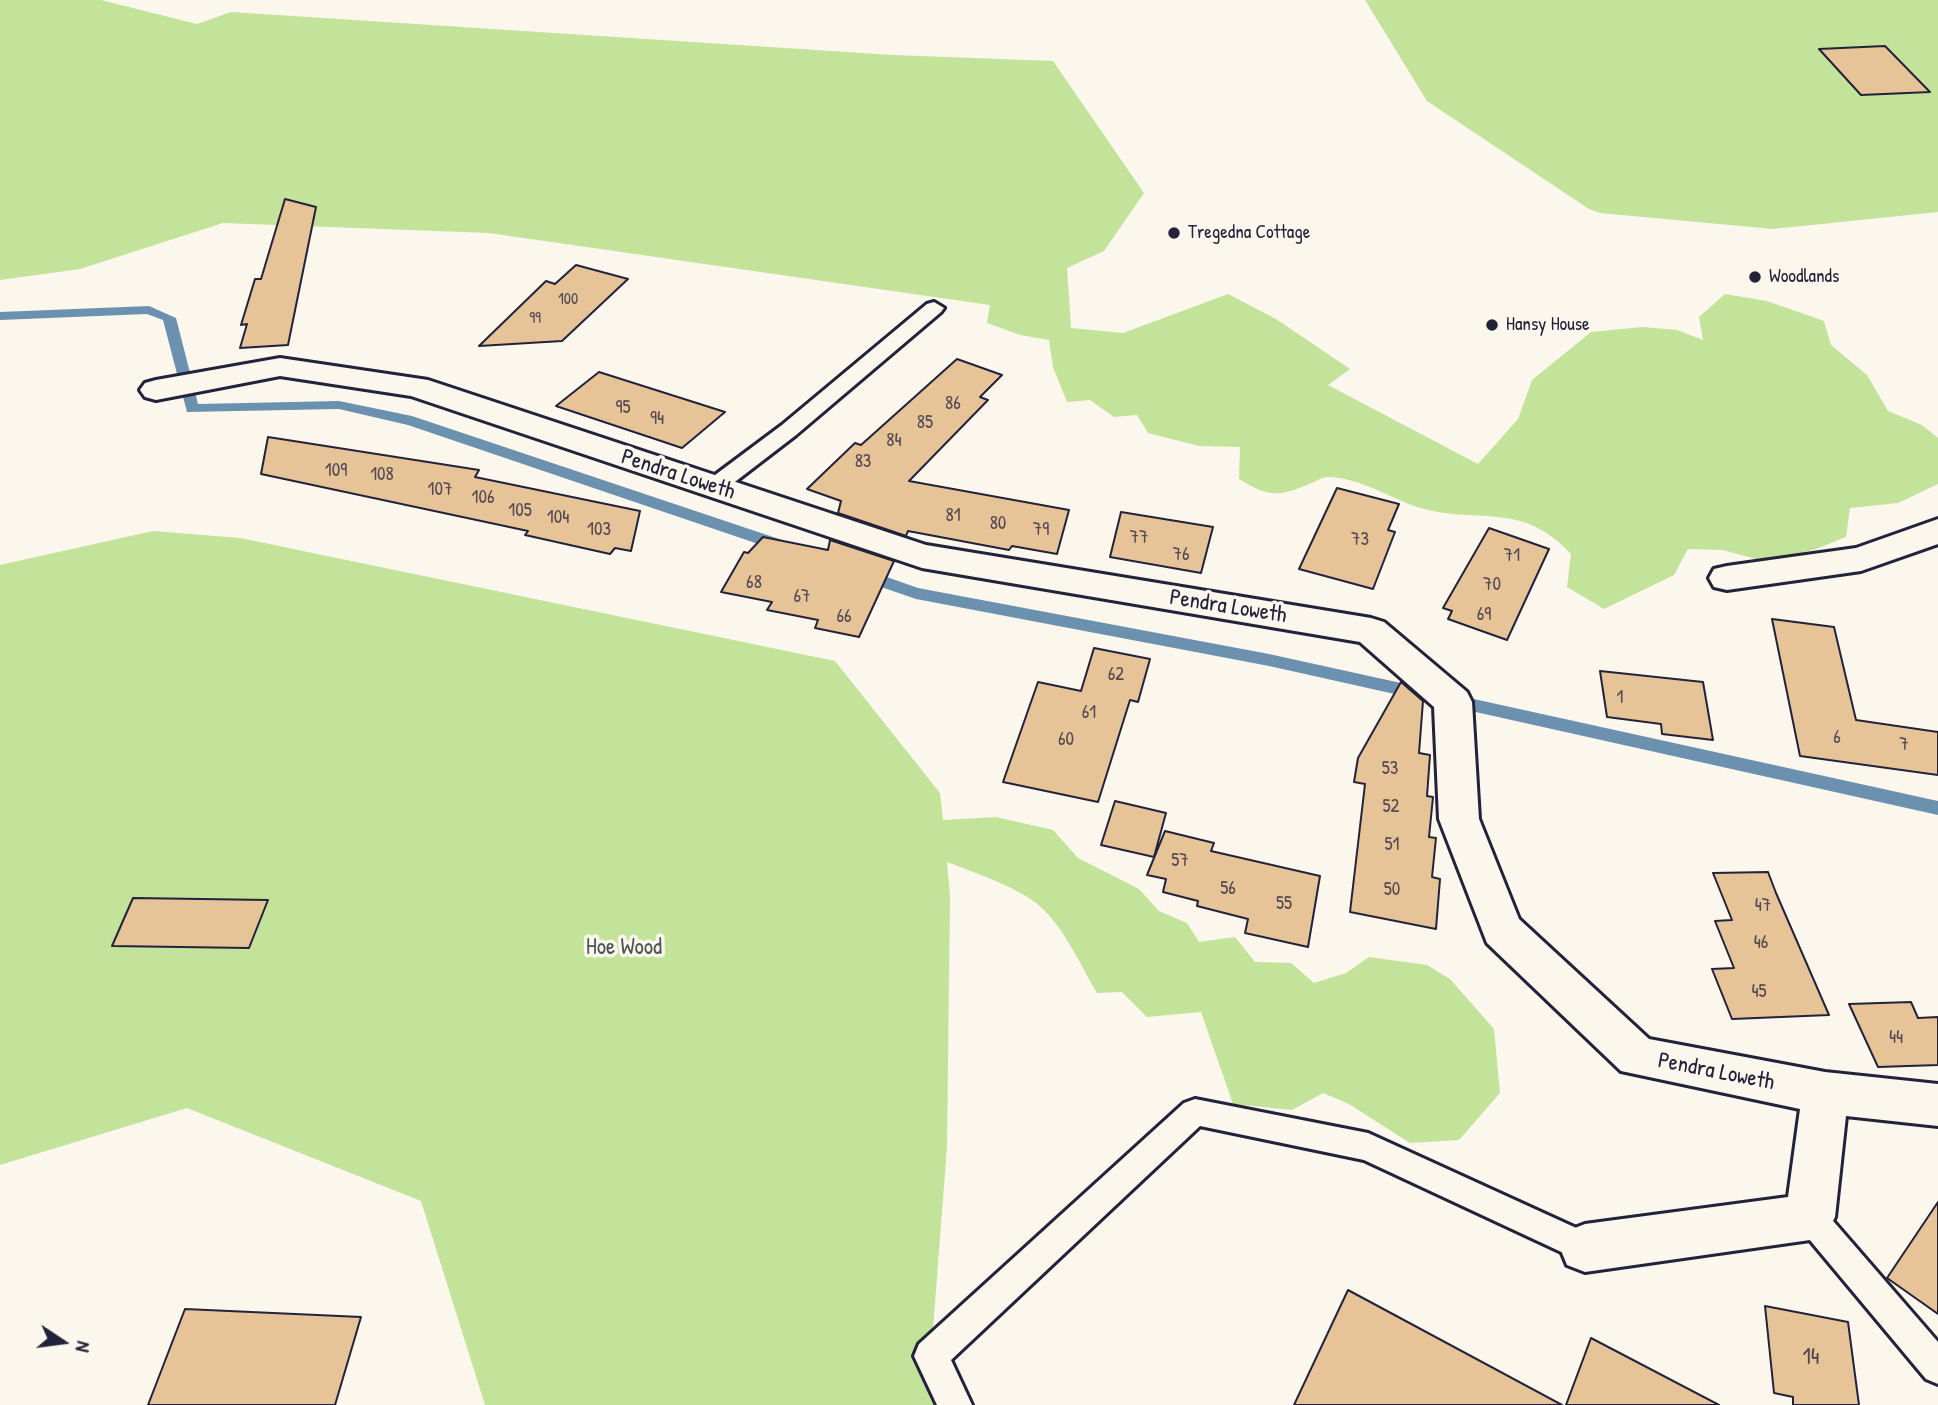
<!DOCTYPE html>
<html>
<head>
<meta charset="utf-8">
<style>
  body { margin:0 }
  #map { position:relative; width:1938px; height:1405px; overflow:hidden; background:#fbf7ec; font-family:"Patrick Hand",sans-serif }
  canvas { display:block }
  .north { position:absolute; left:28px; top:1307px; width:70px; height:70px; -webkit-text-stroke:5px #fbf7ec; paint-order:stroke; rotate:103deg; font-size:19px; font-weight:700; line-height:28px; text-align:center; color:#22223b }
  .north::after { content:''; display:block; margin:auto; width:24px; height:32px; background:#22223b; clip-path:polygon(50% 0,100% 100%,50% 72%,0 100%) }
</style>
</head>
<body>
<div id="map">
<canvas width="1938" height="1405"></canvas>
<div class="north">N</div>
</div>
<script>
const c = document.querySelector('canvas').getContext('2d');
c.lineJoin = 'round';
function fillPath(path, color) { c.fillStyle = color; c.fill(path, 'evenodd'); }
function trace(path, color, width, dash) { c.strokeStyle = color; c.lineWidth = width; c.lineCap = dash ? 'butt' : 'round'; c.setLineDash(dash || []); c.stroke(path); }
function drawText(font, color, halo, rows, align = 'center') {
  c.font = font + ' "Patrick Hand",sans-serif'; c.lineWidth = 7; c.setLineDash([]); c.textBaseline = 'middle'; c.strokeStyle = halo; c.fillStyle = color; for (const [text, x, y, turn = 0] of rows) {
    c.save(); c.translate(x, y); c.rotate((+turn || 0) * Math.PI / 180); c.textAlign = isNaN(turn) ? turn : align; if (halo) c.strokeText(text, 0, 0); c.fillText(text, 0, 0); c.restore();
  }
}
const green = new Path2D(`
  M0 0H101L197 24 231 12 893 55 1053 61 1144 193 1104 251 1067 268 1071 328 1123 333 1228 294 1276 319 1350 369 1328 385 1478 464 1518 419 1532 380 1591 332 1642 327 1677 330 1703 340 1699 317 1725 294 1767 301 1824 321 1831 345 1867 375 1888 411 1922 425 1938 438V484L1898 503 1850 508 1846 537 1816 549 1767 562 1723 550 1688 549 1674 575 1604 609 1567 587 1571 554C1521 500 1480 525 1421 508 1391 499 1361 478 1329 477 1323 476 1315 482 1309 484 1277 498 1267 496 1239 479L1240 447 1199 446 1148 433 1137 415 1114 417 1090 400 1067 402 1053 367 1049 340 1020 335 987 323 990 305 489 233 223 223 80 269 0 280Z
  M1365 0H1938V212L1773 229 1600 213 1589 209 1427 101Z
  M153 531 240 538 835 661 940 793 943 820 996 817 1053 830 1078 858 1139 889 1159 911 1187 923 1199 942 1235 937 1255 962 1291 963 1314 983 1346 973 1369 957 1427 965 1450 979 1494 1029 1500 1093 1459 1140 1410 1143 1349 1104 1323 1093 1292 1110 1233 1104 1201 1012 1147 1017 1122 992 1097 993C1079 963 1062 921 1032 900 1007 883 975 873 947 862L950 896 947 1147 931 1355 955 1405H485L421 1201 187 1108 0 1165V565Z`);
const stream = new Path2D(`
  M149 306 176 318 198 404 339 401 412 416 788 542 790 546 782 551 776 550 408 425 339 409 187 412 163 320 147 314 0 320V312Z
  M861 568 918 588 1269 654 1938 801V815L1269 666 916 599 855 578 853 574Z`);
const building = new Path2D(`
  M1885 46 1930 92 1861 95 1819 49Z
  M285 199 316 207 288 345 240 348 247 324 241 325 255 279H261Z
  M576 265 628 279 562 341 479 346 546 281 555 284Z
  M957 359 1002 375 980 397 988 400 909 481 1069 510 1057 554 1012 546 1009 550 908 531 906 536 838 513 841 501 807 489 855 443 861 445Z
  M599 372 725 412 682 448 556 406Z
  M268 437 479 470 475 477 640 511 631 551 615 548 610 554 525 535 528 531 261 474Z
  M1337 488 1399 504 1388 530 1395 532 1373 589 1299 569Z
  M1121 512 1213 527 1201 573 1110 557Z
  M1489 528 1549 549 1507 640 1448 619 1452 611 1443 608Z
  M763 537 828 550 830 540 894 561 859 637 815 628 818 620 767 610 772 602 721 592 744 552 748 553Z
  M1772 619 1834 627 1856 720 1938 732V775L1800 756Z
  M1094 648 1150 659 1138 702 1130 700 1098 802 1003 782 1038 682 1081 691Z
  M1600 671 1703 682 1713 740 1662 734 1661 724 1607 717Z
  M1401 682 1423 701 1419 753 1430 755 1427 796 1433 797 1429 837 1436 838 1432 877 1440 879 1436 929 1350 912 1365 784 1354 782 1358 758Z
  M1115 801 1166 813 1154 857 1101 845Z
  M1165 831 1214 843 1211 851 1320 876 1308 947 1245 933 1248 919 1197 906 1198 901 1163 892 1166 879 1147 875Z
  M1768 872 1776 893 1829 1015 1732 1019 1712 969 1734 968 1715 921 1732 920 1713 873Z
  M133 898 268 900 249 948 112 946Z
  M1911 1002 1918 1018 1938 1017V1065L1878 1067 1849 1004Z
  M1938 1202V1314L1887 1278Z
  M1348 1290 1562 1405H1294Z
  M1765 1306 1848 1322 1859 1405H1793V1397L1774 1393Z
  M185 1309 361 1317 335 1405H148Z
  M1591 1338 1719 1405H1566Z`);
const lane = new Path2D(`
  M934 302 944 308 941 312 796 435 723 491H707L704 486 707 481 782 425 927 304Z
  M1195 1099 1368 1133 1596 1237 1601 1248 1596 1259 1585 1263 1364 1160 1200 1126 951 1360 972 1405H937L914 1356 919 1344 1184 1103Z
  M1810 1202 1821 1207 1938 1342V1384L1926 1379 1799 1227 1794 1217 1799 1207Z`);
const street = new Path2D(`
  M280 358 428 380 926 545 1371 618 1384 622 1467 692 1472 702 1479 819 1519 919 1649 1039 1825 1072 1938 1084V1126L1846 1116 1835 1217 1827 1233 1810 1240 1585 1272 1567 1265 1560 1248 1567 1231 1585 1224 1788 1197 1800 1109 1621 1071 1487 943 1439 819 1434 707 1360 642 922 568 411 396 280 376 156 400 145 397 140 390 145 383 156 380Z
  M1938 519V544L1861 571 1727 590 1714 587 1709 578 1714 569 1727 566 1856 548Z`);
const markers = [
  [1174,233,7,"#22223b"],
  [1755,277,7,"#22223b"],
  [1492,325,7,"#22223b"]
];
const farNumbernames = [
  ["100",568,300],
  ["99",535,319]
];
const farPoinames = [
  ["Tregedna Cottage",1188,233],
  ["Woodlands",1769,277],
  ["Hansy House",1506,325]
];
const numberNames = [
  ["86",953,404],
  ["95",623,408],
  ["94",657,419],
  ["85",925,423],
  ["84",894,441],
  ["83",863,462],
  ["109",336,471],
  ["108",382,475],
  ["107",440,490],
  ["106",483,498],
  ["105",520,511],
  ["81",953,516],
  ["104",558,518],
  ["80",998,524],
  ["103",599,530],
  ["79",1041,530],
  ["77",1139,538],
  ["73",1360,540],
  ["76",1181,555],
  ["71",1512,556],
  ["68",754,583],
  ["70",1492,585],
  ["67",802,597],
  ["69",1484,615],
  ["66",844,617],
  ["62",1116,675],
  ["1",1620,698],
  ["61",1089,713],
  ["6",1837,738],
  ["60",1066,740],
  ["7",1904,745],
  ["53",1390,769],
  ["52",1391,807],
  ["51",1392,845],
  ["57",1180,861],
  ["56",1228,889],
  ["50",1392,890],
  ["55",1284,904],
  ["47",1763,906],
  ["46",1761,943],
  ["45",1759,992],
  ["44",1896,1038]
];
const streetNames = [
  ["Pendra Loweth",678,475,18],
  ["Pendra Loweth",1228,607,9],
  ["Pendra Loweth",1716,1072,11]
];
const parkNames = [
  ["Hoe Wood",624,948]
];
const nearNumbernames = [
  ["14",1811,1358]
];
fillPath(green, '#c3e29a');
fillPath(stream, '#6b91af');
fillPath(building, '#e7c398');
trace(building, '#22223b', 2);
trace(lane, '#22223b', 6);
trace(street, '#22223b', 6);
fillPath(lane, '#fbf7ec');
fillPath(street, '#fbf7ec');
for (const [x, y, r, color] of markers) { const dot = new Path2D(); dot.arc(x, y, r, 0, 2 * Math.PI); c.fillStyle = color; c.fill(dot); trace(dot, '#fbf7ec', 2.5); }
drawText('16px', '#534a52', null, farNumbernames);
drawText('19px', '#22223b', '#fbf7ec', farPoinames, 'left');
drawText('19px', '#534a52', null, numberNames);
drawText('23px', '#22223b', '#fbf7ec', streetNames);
drawText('23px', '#4a5253', '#fbf7ec', parkNames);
drawText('23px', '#534a52', null, nearNumbernames);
</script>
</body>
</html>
